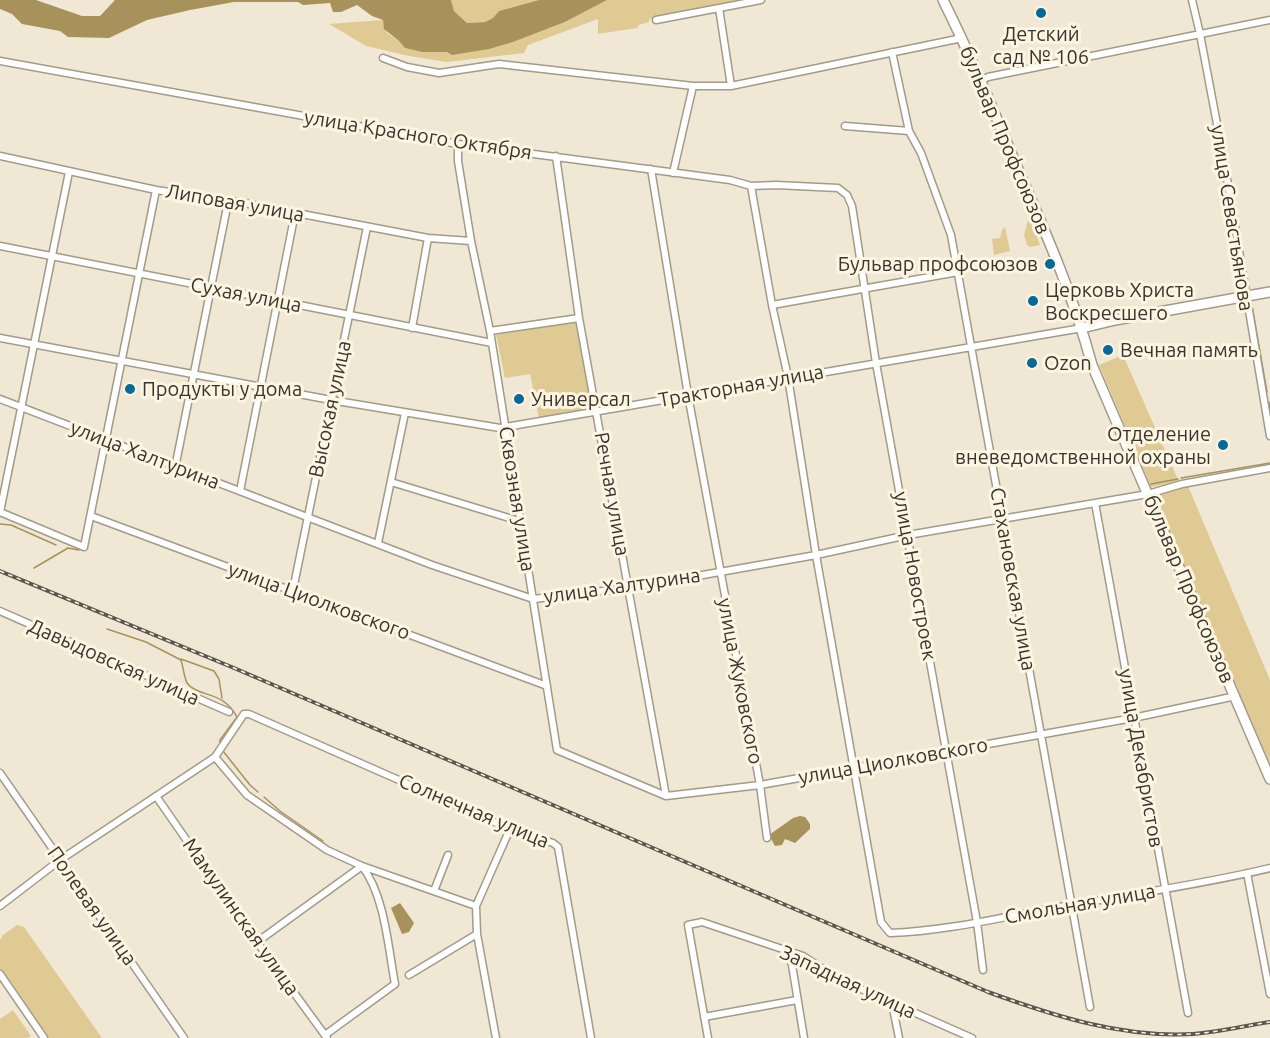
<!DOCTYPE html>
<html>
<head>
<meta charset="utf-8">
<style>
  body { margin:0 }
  canvas { display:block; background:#f0e8d5 }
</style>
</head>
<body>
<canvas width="1270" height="1038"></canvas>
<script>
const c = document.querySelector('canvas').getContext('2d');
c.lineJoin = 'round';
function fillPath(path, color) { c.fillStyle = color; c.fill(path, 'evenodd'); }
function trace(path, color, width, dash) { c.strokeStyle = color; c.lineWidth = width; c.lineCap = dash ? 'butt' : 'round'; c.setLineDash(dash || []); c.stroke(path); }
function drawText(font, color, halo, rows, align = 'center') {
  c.font = font + ' Ubuntu,sans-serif'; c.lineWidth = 6; c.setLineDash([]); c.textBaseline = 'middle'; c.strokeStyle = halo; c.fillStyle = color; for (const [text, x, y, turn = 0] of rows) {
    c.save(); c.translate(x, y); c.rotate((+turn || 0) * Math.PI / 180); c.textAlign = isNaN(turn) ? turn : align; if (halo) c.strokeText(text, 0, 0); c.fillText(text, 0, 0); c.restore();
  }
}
const green = new Path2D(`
  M451 0H539L499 11 493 18 485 22 467 23 454 11Z
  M607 0H744L649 19V22L639 25 637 28 598 34V19L528 45 524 53 447 62 409 56 366 46 329 24 383 20 387 33 398 40 405 48 422 52H447L513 42 565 22Z
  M1029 217 1040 245 1030 247 1027 245 1024 235Z
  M1005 227 1010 251 994 255 992 239 1000 238 1002 230Z
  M578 321 594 408 539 418 530 374 505 378 496 335Z
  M1123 355 1179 482 1151 487 1099 365Z
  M1188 486 1270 680V764L1157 503 1160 493Z
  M17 925 24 927 102 1038H47L0 970V940L3 935Z
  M13 1010 31 1036 27 1038H0V1019Z`);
const water = new Path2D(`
  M0 0H36L82 16H100L115 0H451L454 11 467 23 485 22 493 18 499 11 539 0H607L565 22 513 42 489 49 452 55 447 52H422L405 48 398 40 384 29 383 20 372 16 357 5 341 12H333L330 3 303 5 298 2H234L190 10 147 20 109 38 68 37 60 31 22 24 12 14 0 9Z
  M800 816 805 817 810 824V829L795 843 785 839 782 845 775 846 769 835 793 818Z
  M400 903 414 923 409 932 402 934 391 908Z`);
const stream = new Path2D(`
  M1252 306 1267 392
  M1269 402 1270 409
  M1181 478 1270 463
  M1151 484 1178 479
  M0 524 11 525 56 545
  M34 568 68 548 79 550
  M107 629 146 642 181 660C183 666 184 677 187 683 198 698 222 689 237 717L220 740V744
  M181 659 214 671 219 679 222 698
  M223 751 250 785 258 792
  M264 797 280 811 323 841`);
const minor = new Path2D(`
  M1192 0 1200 34 1224 161 1270 436
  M719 8 731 86
  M656 20 761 0
  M892 52 909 131 921 153 951 235 1090 1007
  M383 58 407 67 439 73 499 64 693 86H731L962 38
  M0 61 458 144 730 180 751 186 776 185 838 188 847 195 852 206 876 363 977 922 983 970
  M981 81 988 77 1270 20
  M845 126 909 131
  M458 144V161L471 241 490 331 557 750 666 796 760 785 1133 718 1236 696
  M0 156 156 190 244 203 428 238 471 241
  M556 156 579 318 666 796
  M651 169 688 395 760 785 767 838
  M673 173 693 86
  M751 186 772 305 788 377 816 555 881 922 890 933C950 931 1011 915 1071 905 1138 893 1204 884 1270 868
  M0 246 492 343
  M772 305 958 272
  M412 328 428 238
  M490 331 579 318
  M0 338 331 400 500 428 1082 328
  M0 399 432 565 533 599 629 588 816 555 908 535 1095 503 1148 494 1182 484 1270 468
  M175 468 228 202
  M391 482 519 521
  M240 491 295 213
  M1095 503 1188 1013
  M0 512 84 547 156 190
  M0 512 69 172
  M91 516 547 686
  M378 543 405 413
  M293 590 367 227
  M0 611 229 712
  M215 757 247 795 327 850 362 866 476 906
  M0 773 184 1038
  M156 796 257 942 327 1038
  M1247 873 1270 994
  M434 891 448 855
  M0 906 60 860 215 757 244 714H249L510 829 553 843 558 847 591 1038
  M257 942 362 866C385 896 388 947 395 984L325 1035
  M790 953 804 1038
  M0 974 44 1038
  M409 975 477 934
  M892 1003 899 1038
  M704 1017 797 1000
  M496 1038 477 934 476 906 510 829
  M708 1038 688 925 702 922 803 956 829 973 859 988 972 1038`);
const secondary = new Path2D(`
  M943 0C971 56 995 114 1019 172 1047 235 1074 298 1092 365L1270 779
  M1082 328 1115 320 1270 292`);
const rail = new Path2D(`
  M0 571 234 668 988 992C1054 1016 1122 1038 1193 1034 1219 1032 1244 1026 1270 1022`);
const markers = [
  [1041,13,6,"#066998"],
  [1050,264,6,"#066998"],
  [1033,301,6,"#066998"],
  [1108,350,6,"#066998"],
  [1032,363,6,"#066998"],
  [130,389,6,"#066998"],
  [519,399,6,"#066998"],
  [1223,445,6,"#066998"]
];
const poiNames = [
  ["Детский",1041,34,"center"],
  ["сад № 106",1041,57,"center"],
  ["Бульвар профсоюзов",1038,264,"right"],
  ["Церковь Христа",1045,290],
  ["Воскресшего",1045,313],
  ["Вечная память",1120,350],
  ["Ozon",1044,363],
  ["Продукты у дома",142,389],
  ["Универсал",531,399],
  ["Отделение",1211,434,"right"],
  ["вневедомственной охраны",1211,457,"right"]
];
const streetNames = [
  ["улица Красного Октября",418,135,9],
  ["бульвар Профсоюзов",1005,140,67],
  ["Липовая улица",235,203,10],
  ["улица Севастьянова",1232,218,81],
  ["Сухая улица",246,295,11],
  ["Тракторная улица",741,386,-10],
  ["Высокая улица",330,409,-78],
  ["улица Халтурина",145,455,21],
  ["Речная улица",612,494,80],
  ["Сквозная улица",517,499,81],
  ["улица Новостроек",915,576,80],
  ["Стахановская улица",1013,579,80],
  ["улица Халтурина",622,586,-8],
  ["бульвар Профсоюзов",1189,589,67],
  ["улица Циолковского",319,601,20],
  ["Давыдовская улица",114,662,24],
  ["улица Жуковского",740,681,79],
  ["улица Декабристов",1141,758,80],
  ["улица Циолковского",893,761,-10],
  ["Солнечная улица",474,811,23],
  ["Смольная улица",1080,904,-10],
  ["Полевая улица",92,906,55],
  ["Мамулинская улица",241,917,55],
  ["Западная улица",848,982,25]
];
fillPath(green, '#e0ca94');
fillPath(water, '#a8925b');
trace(stream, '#a8925b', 1.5);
trace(minor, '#a29b89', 9);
trace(secondary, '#a29b89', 12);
trace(minor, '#fff', 6);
trace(secondary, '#fff', 9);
trace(rail, '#5b574e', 4);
trace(rail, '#fdf5e2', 1.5, [4.5]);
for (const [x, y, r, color] of markers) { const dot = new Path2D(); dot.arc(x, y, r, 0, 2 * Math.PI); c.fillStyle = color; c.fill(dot); trace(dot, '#fdf5e2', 2); }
drawText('20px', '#38352e', '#fdf5e2', poiNames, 'left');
drawText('20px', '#38352e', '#fdf5e2', streetNames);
</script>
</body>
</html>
